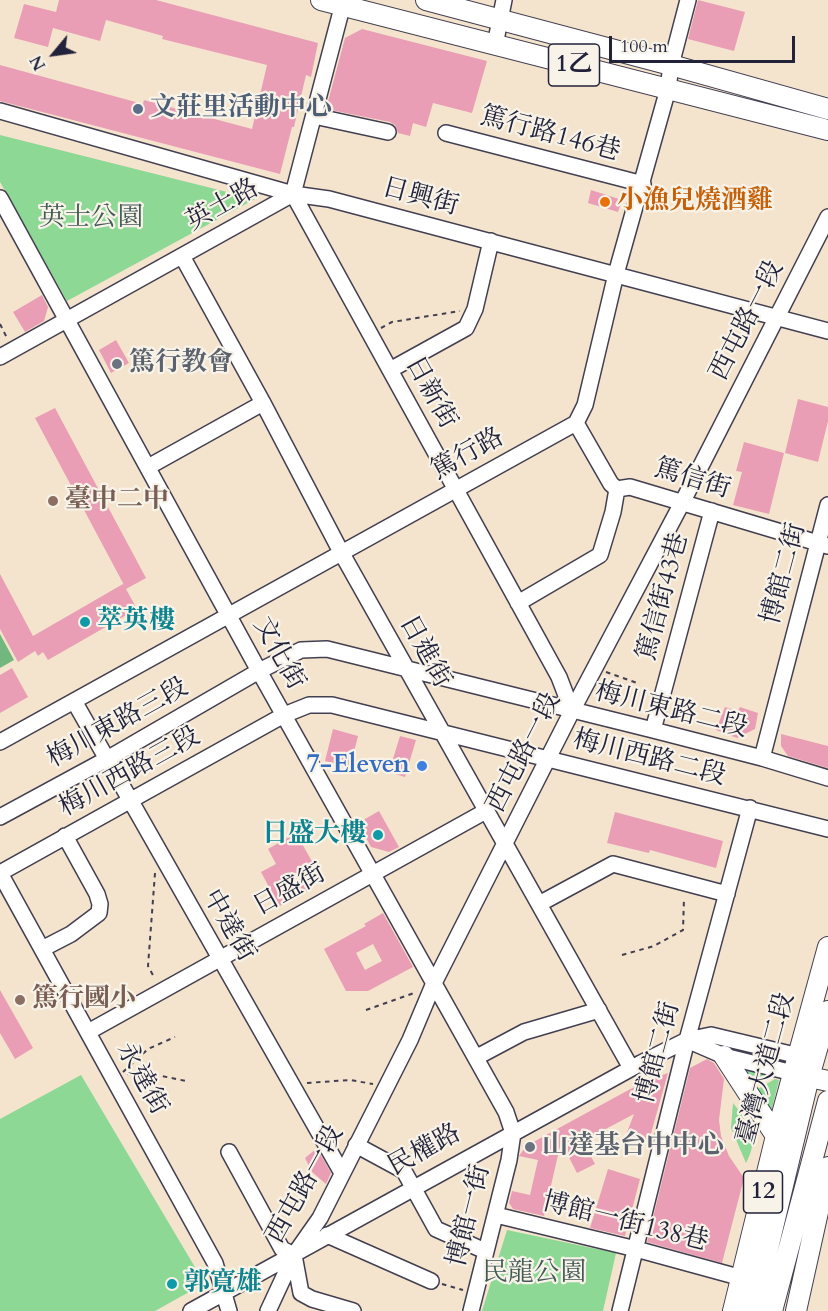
<!DOCTYPE html>
<html>
<head>
<meta charset="utf-8">
<style>
  body { margin:0 }
  #map { position:relative; width:828px; height:1311px; overflow:hidden; background:#f5e4cd; font-family:Cardo,serif }
  canvas { display:block }
  .north { position:absolute; left:24px; top:24px; width:60px; height:60px; -webkit-text-stroke:4px #f7f3e8; paint-order:stroke; rotate:241deg; font-size:16px; font-weight:700; line-height:24px; text-align:center; color:#22223b }
  .north::after { content:''; display:block; margin:auto; width:21px; height:27px; background:#22223b; clip-path:polygon(50% 0,100% 100%,50% 72%,0 100%) }
  .scale { position:absolute; left:609px; top:36px; width:186px; height:27px; box-sizing:border-box; border:3px solid #22223b; border-top:0; padding-left:8px; font-size:18px; line-height:21px; white-space:nowrap; color:#22223b; -webkit-text-stroke:4px #f7f3e8; paint-order:stroke }
</style>
</head>
<body>
<div id="map">
<canvas width="828" height="1311"></canvas>
<div class="north">N</div>
<div class="scale">100 m</div>
</div>
<script>
const c = document.querySelector('canvas').getContext('2d');
c.lineJoin = 'round';
function fillPath(path, color) { c.fillStyle = color; c.fill(path, 'evenodd'); }
function trace(path, color, width, dash) { c.strokeStyle = color; c.lineWidth = width; c.lineCap = dash ? 'butt' : 'round'; c.setLineDash(dash || []); c.stroke(path); }
function drawText(font, color, halo, rows, align = 'center') {
  c.font = font + ' Cardo,"Noto Serif TC",serif'; c.lineWidth = 4.5; c.setLineDash([]); c.textBaseline = 'middle'; c.strokeStyle = halo; c.fillStyle = color; for (const [text, x, y, turn = 0] of rows) {
    c.save(); c.translate(x, y); c.rotate((+turn || 0) * Math.PI / 180); c.textAlign = isNaN(turn) ? turn : align; if (halo) c.strokeText(text, 0, 0); c.fillText(text, 0, 0); c.restore();
  }
}
const green = new Path2D(`
  M0 135 255 199 67 301 0 182Z
  M738 1066 770 1076 753 1086Z
  M81 1075 202 1279 198 1287 155 1311H0V1119Z
  M775 1079 779 1080 769 1120 756 1090Z
  M733 1103C749 1124 760 1138 746 1163L731 1128Z
  M507 1230 616 1253 603 1311H482Z`);
const forest = new Path2D(`
  M0 634 14 660 0 668Z`);
const building = new Path2D(`
  M59 0H156L318 43 311 77 306 75 294 127H292L280 174 0 101V65L143 104 144 100 252 129 267 65 162 39 163 36 106 20 100 41 53 28 48 47 14 38 24 4 56 12Z
  M698 0 745 12 734 51 688 39Z
  M362 29 487 61 472 113 433 103 426 127 413 123 410 136 398 133 395 125 390 122 326 109 345 38Z
  M591 190 622 200 618 212 588 203Z
  M42 295 48 307 44 321 25 332 13 312Z
  M116 340 129 363 111 373 99 350Z
  M798 399 828 407V421L818 462 785 453Z
  M55 408 146 578 126 589 137 609 48 660 43 652 38 656 35 651 18 662 0 629V574L33 636 123 584 124 585 35 418Z
  M744 442 784 453 769 514 733 505 742 472 736 471Z
  M12 668 28 697 0 713V675Z
  M725 707 738 711 740 707 758 713 755 729 737 738 716 730Z
  M333 729 358 736 350 768 325 761Z
  M781 734 828 746V768L788 756 781 746Z
  M400 736 416 740 405 777 389 772Z
  M379 811 399 847 389 852 371 847 358 823Z
  M615 812 723 841 716 868 650 850 649 853 607 843Z
  M296 833 314 865 300 872 309 890 276 908 266 891 270 889 261 872 276 864 268 849Z
  M383 913 413 967 368 991H346L324 949 366 926 364 924ZM373 944 382 961 365 970 356 953Z
  M0 990 33 1048 15 1059 0 1033Z
  M707 1059 714 1063 724 1079 719 1120 721 1136 729 1156 744 1178 722 1263 647 1242 690 1068Z
  M668 1073 648 1144 626 1135 634 1114 583 1141 595 1164 577 1173 561 1142 544 1216 513 1209 509 1203 512 1191 530 1195 538 1160 519 1156 526 1146 623 1093 646 1081Z
  M317 1148 331 1173 326 1184 312 1172 305 1158Z
  M608 1169 640 1179 625 1236 590 1228Z`);
const path = new Path2D(`
  M0 324 7 338
  M381 328 392 322 460 311
  M606 672 640 684
  M155 873 148 966 155 979
  M622 955 654 946 683 930 684 898
  M366 1010 414 993
  M123 1072 148 1049 175 1037
  M127 1074 157 1075 186 1081
  M307 1083 350 1080 373 1084
  M442 1284 463 1290`);
const minor = new Path2D(`
  M495 45 504 0
  M0 111 293 194 329 199 828 331
  M314 116 388 132
  M446 133 643 184
  M293 194 559 677 572 711
  M0 198 259 671 506 1112 513 1133 509 1160 471 1311
  M182 256 263 403 341 552 631 1068
  M0 357 293 194 344 0
  M390 370 466 328 475 309 491 241
  M576 423 611 484 617 489 630 487 828 546
  M148 467 263 403
  M518 603 600 555 613 512 617 489
  M74 701 342 1173
  M653 730 712 511
  M0 742 576 423 585 405 616 274 668 89 671 65 688 0
  M762 758 828 505
  M0 817 107 759 259 671 301 650 327 649 653 730 762 758 828 778
  M0 873 284 715 309 705H332L828 829
  M0 873 215 1263 229 1311
  M539 904 613 864 727 894
  M42 949 71 934 99 913 100 904 97 894 65 836
  M88 1032 486 811
  M687 1040 724 1056 793 1073
  M477 1057 524 1032 599 1010
  M356 1145 404 1171 436 1229 485 1251
  M229 1152 282 1249 294 1255
  M496 1215 636 1249 742 1278
  M327 1235 431 1281
  M294 1255 301 1293 312 1299 353 1311
  M191 1311 641 1063 687 1040 711 1035 799 1056
  M268 1311 294 1255 320 1218 410 1040 434 983 572 711 683 501 828 217
  M620 1311 687 1040 750 808`);
const major = new Path2D(`
  M321 0 828 130
  M426 0 671 65 828 109
  M724 1056 776 1136
  M796 1074 828 1081
  M733 1311 776 1136 828 947
  M753 1311 809 1077 828 1011
  M772 1311 828 1101
  M796 1311 828 1167`);
const markers = [
  [138,109,6,"#5c6f8a"],
  [605,202,6,"#e8710a"],
  [117,364,6,"#6b7280"],
  [53,501,6,"#8d6e63"],
  [85,622,6,"#0f9aa8"],
  [422,766,6,"#3f7fe0"],
  [378,835,6,"#0f9aa8"],
  [20,1000,6,"#8d6e63"],
  [530,1147,6,"#6b7280"],
  [172,1284,6,"#0f9aa8"]
];
const shields = [
  [574,65,51],
  [763,1192,39]
];
const shieldNames = [
  ["1乙",574,65],
  ["12",763,1192]
];
const serviceNames = [
  ["文莊里活動中心",150,109]
];
const streetNames = [
  ["篤行路146巷",550,135,15],
  ["日興街",420,198,15],
  ["英士路",223,206,-29],
  ["西屯路一段",748,321,-63],
  ["日新街",430,393,61],
  ["篤行路",468,455,-29],
  ["篤信街",692,480,17],
  ["博館二街",785,574,-75],
  ["篤信街43巷",664,597,-75],
  ["日進街",424,652,61],
  ["文化街",278,654,61],
  ["梅川東路二段",671,711,14],
  ["梅川東路三段",118,724,-29],
  ["西屯路一段",525,753,-63],
  ["梅川西路二段",649,759,14],
  ["梅川西路三段",130,773,-29],
  ["日盛街",290,891,-29],
  ["中達街",228,926,60],
  ["博館二街",659,1053,-75],
  ["臺灣大道二段",767,1069,-75],
  ["永達街",141,1079,61],
  ["民權路",425,1151,-29],
  ["西屯路一段",306,1185,-61],
  ["博館一街",470,1216,-76],
  ["博館一街138巷",625,1223,14]
];
const foodNames = [
  ["小漁兒燒酒雞",617,202]
];
const parkNames = [
  ["英士公園",91,219],
  ["民龍公園",534,1274]
];
const worshipNames = [
  ["篤行教會",129,364],
  ["山達基台中中心",542,1147]
];
const educationNames = [
  ["臺中二中",65,501],
  ["篤行國小",32,1000]
];
const cultureNames = [
  ["萃英樓",97,622],
  ["日盛大樓",366,835,"right"],
  ["郭寬雄",184,1284]
];
const shopNames = [
  ["7-Eleven",410,766]
];
fillPath(green, '#8dd894');
fillPath(forest, '#72b87e');
fillPath(building, '#e99eb5');
trace(minor, '#423f51', 18);
trace(major, '#423f51', 22);
trace(path, '#423f51', 2, [4.5, 4.5]);
trace(minor, '#fff', 15);
trace(major, '#fff', 20);
for (const [x, y, r, color] of markers) { const dot = new Path2D(); dot.arc(x, y, r, 0, 2 * Math.PI); c.fillStyle = color; c.fill(dot); trace(dot, '#f7f3e8', 2); }
for (const [x, y, w] of shields) { const box = new Path2D(); box.roundRect(x - w / 2, y - 21, w, 42, 4.5); c.fillStyle = '#f7f3e8'; c.fill(box); trace(box, '#22223b', 1.5); }
drawText('bold 24px', '#22223b', null, shieldNames);
drawText('bold 26px', '#4e5e75', '#f7f3e8', serviceNames, 'left');
drawText('26px', '#22223b', '#f7f3e8', streetNames);
drawText('bold 26px', '#c56008', '#f7f3e8', foodNames, 'left');
drawText('26px', '#425956', '#f7f3e8', parkNames);
drawText('bold 26px', '#5b616d', '#f7f3e8', worshipNames, 'left');
drawText('bold 26px', '#785e54', '#f7f3e8', educationNames, 'left');
drawText('bold 26px', '#0d838f', '#f7f3e8', cultureNames, 'left');
drawText('bold 26px', '#366cbe', '#f7f3e8', shopNames, 'right');
</script>
</body>
</html>
